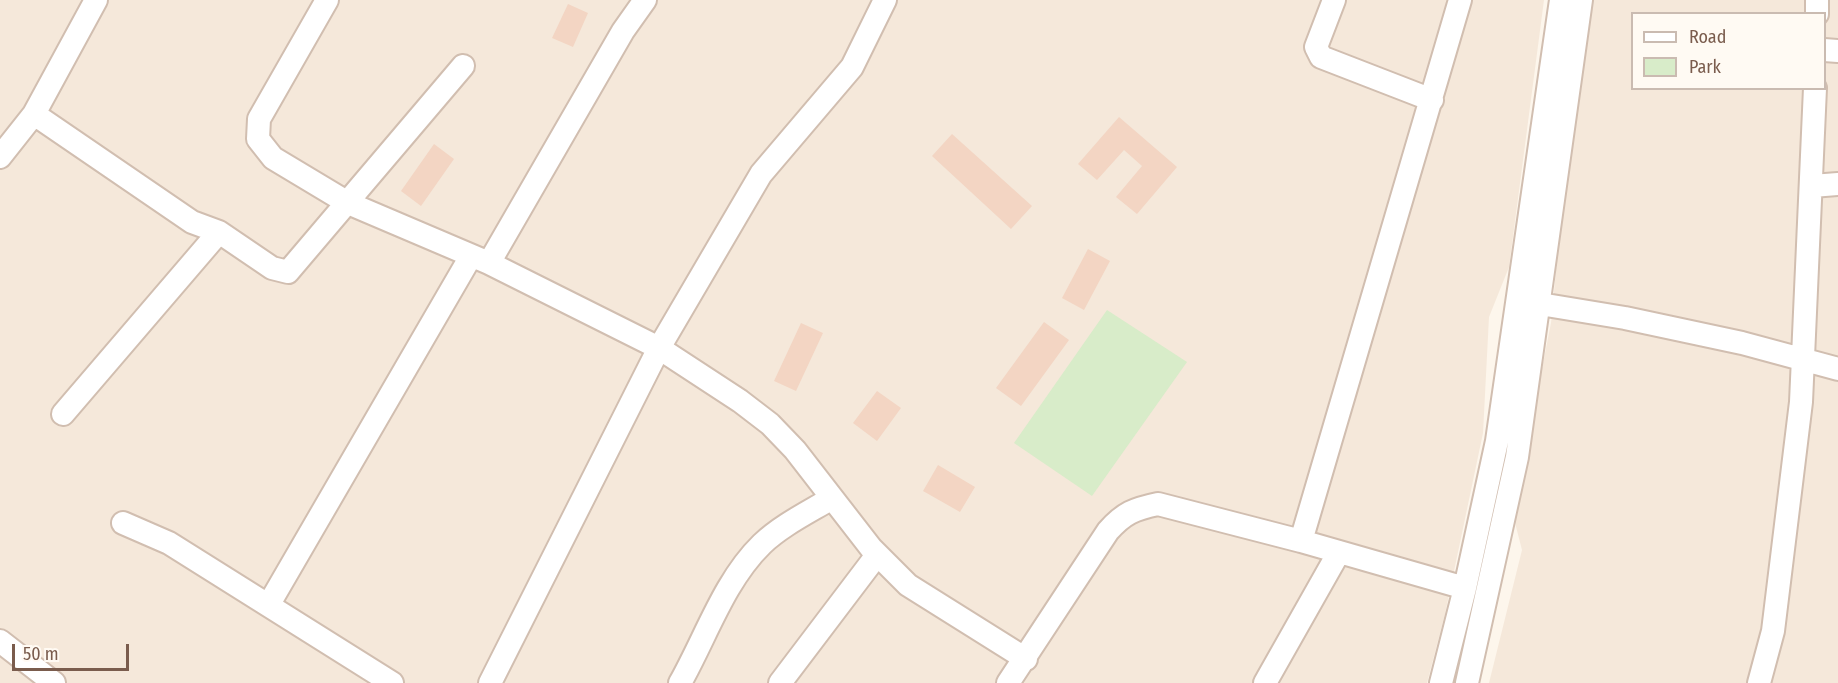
<!DOCTYPE html>
<html>
<head>
<meta charset="utf-8">
<style>
  body { margin:0 }
  #map { position:relative; width:1838px; height:683px; overflow:hidden; background:#fdf6ec; font-family:"Fira Sans Condensed",sans-serif }
  canvas { display:block }
  .legend { position:absolute; left:1631px; top:12px; width:195px; height:78px; box-sizing:border-box; background:#fffaf3; border:2px solid #cabbb1; margin:0; padding:8px 10px; list-style:none; font-size:18px; color:#7a5c4d }
  .legend li { display:flex; align-items:center; gap:12px; height:30px }
  .legend b { width:30px; border:2px solid #cabbb1 }
  .scale { position:absolute; left:12px; top:644px; width:117px; height:27px; box-sizing:border-box; border:3px solid #7a5c4d; border-top:0; padding-left:8px; font-size:18px; line-height:21px; white-space:nowrap; color:#7a5c4d; -webkit-text-stroke:4px #fffaf3; paint-order:stroke }
</style>
</head>
<body>
<div id="map">
<canvas width="1838" height="683"></canvas>
<ul class="legend">
<li><b style="height:8px;background:#fff"></b>Road</li>
<li><b style="height:16px;background:#d8ecc9"></b>Park</li>
</ul>
<div class="scale">50 m</div>
</div>
<script>
const c = document.querySelector('canvas').getContext('2d');
c.lineJoin = 'round';
function fillPath(path, color) { c.fillStyle = color; c.fill(path, 'evenodd'); }
function trace(path, color, width, dash) { c.strokeStyle = color; c.lineWidth = width; c.lineCap = dash ? 'butt' : 'round'; c.setLineDash(dash || []); c.stroke(path); }
const residential = new Path2D(`
  M0 0H1544L1509 267 1489 317 1483 433 1445 614 1427 683H0Z
  M1593 0H1838V683H1489L1522 550 1513 515 1551 323 1564 186ZM1632 14H1824V88H1632Z`);
const green = new Path2D(`
  M1107 310 1187 362 1092 496 1014 443Z`);
const building = new Path2D(`
  M568 4 588 13 573 47 552 38Z
  M1119 117 1177 167 1137 214 1116 197 1142 166 1124 150 1097 180 1078 164Z
  M952 134 1032 206 1011 229 932 156Z
  M434 144 454 159 421 206 401 191Z
  M1088 249 1110 261 1084 310 1062 298Z
  M1044 322 1069 340 1021 406 996 388Z
  M801 323 823 333 796 391 774 381Z
  M877 391 901 408 877 441 853 423Z
  M938 465 975 487 960 512 923 491Z`);
const minor = new Path2D(`
  M327 0 259 119 258 139 273 158 348 203 489 263 659 348 740 401 770 424 795 450 871 548 908 585 1026 659
  M1334 0 1316 47 1321 57 1432 100
  M1817 14V0
  M1824 50 1838 51
  M34 114 192 222 219 232 272 268 288 272 463 66
  M0 157 34 114 96 0
  M1812 186 1838 184
  M489 263 623 31 645 0
  M1540 304 1625 318 1742 343 1838 369
  M63 414 219 232
  M123 523 169 543 392 683
  M1301 541 1460 0
  M269 604 471 256
  M0 641 54 683
  M490 683 659 348 761 174 852 67 885 0
  M680 683C706 637 724 581 762 544 782 525 809 512 832 498
  M780 683 877 555
  M1008 683 1108 531C1124 513 1134 509 1158 504L1301 541 1465 588
  M1265 683 1339 552
  M1441 683 1465 588 1497 441 1561 0
  M1467 683 1517 457 1581 0
  M1759 683 1773 631 1801 402 1815 88`);
fillPath(residential, '#f5e8da');
fillPath(green, '#d8ecc9');
fillPath(building, '#f3d5c3');
trace(minor, '#d1beb0', 26);
trace(minor, '#fff', 22);
</script>
</body>
</html>
